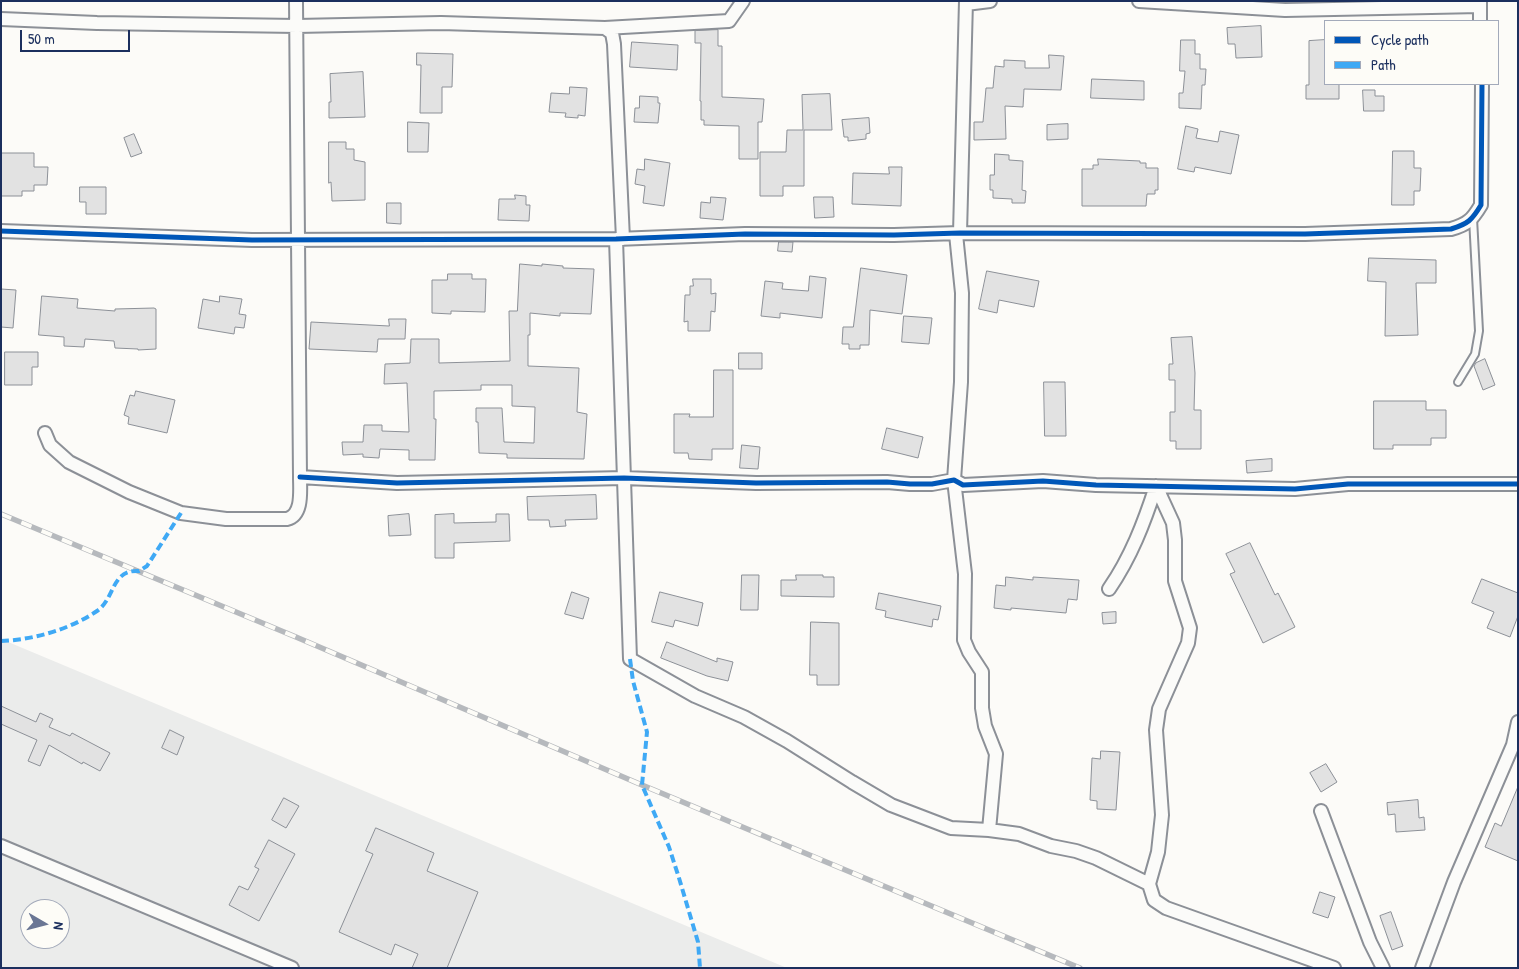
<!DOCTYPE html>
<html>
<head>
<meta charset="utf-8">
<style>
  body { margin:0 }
  #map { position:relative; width:1519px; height:969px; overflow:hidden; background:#fcfbf8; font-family:"Patrick Hand",sans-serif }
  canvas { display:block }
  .frame { position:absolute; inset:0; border:2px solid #1b2f5e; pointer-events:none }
  .legend { position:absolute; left:1324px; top:20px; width:175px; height:65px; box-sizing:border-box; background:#fdfcf7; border:1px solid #a3aaba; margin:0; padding:6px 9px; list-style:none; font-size:15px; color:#1b2f5e }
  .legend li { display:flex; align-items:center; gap:10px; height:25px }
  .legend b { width:25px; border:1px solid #a3aaba }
  .north { position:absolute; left:20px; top:899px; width:50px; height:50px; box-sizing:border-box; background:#fdfcf7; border:1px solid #a3aaba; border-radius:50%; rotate:98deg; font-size:14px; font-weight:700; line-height:20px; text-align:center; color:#1b2f5e }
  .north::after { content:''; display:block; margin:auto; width:18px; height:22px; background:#6a7694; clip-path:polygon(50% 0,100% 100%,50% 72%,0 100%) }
  .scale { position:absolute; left:20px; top:30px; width:110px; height:22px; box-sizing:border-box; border:2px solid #1b2f5e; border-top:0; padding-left:6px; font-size:15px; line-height:18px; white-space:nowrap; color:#1b2f5e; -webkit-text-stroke:4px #fdfcf7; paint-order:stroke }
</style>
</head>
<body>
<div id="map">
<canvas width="1519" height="969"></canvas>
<div class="frame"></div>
<ul class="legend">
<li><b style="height:6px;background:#0057b8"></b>Cycle path</li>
<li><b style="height:6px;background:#3fa9f5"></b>Path</li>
</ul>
<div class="north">N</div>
<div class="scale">50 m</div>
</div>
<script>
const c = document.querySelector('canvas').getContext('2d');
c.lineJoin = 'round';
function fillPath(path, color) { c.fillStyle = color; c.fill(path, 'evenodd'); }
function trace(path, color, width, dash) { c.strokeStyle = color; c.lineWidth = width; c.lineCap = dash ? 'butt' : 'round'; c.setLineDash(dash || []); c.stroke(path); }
const built = new Path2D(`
  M1 639 787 968H1ZM30 909H60V939H30Z`);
const building = new Path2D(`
  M1261 26 1262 57 1236 58 1235 44H1228L1227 28Z
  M718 30V46H722V97L764 99 762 122H758V159H739V126L704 125V120H701V101H700L701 43H695V31Z
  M1181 40H1195V54H1200V69H1206L1205 85H1202L1201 109 1179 108V93H1183L1185 71H1180Z
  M1325 40V84H1339V99H1306V85H1309V41Z
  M632 42 678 45 677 70 630 67Z
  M417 53 453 54 452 87H442V113H420L421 65H417Z
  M1049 55 1064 56 1061 90 1024 89 1023 107 1005 106 1006 139 974 140V122H983L986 88H993L995 66 1004 67V60L1025 61V68H1049Z
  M363 72 365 117 329 118V102H331L330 74Z
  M1092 79 1144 81V100L1091 98Z
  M570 87 587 88 585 116 578 115V118L565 117 566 113 549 112 551 93 569 94Z
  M1363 90H1375V96H1384V111H1364Z
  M830 94 832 130H804V186H783V196H760V152H786L787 130H803L802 95Z
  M640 96 658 97V103H660L658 123 634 122 635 108H639Z
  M869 118 870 133 866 134V139L848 141V137H844L842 120Z
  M408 122 429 123 428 152H408Z
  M1068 124V139L1047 140V125Z
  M1186 126 1198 129 1196 138 1218 142 1220 131 1239 135 1231 174 1195 167 1194 172 1178 169Z
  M134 134 142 153 131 157 124 138Z
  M329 142H346V149H354V160L365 162V200L332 201 331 182 329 183Z
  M1393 151H1414V168H1421L1420 191H1414V205H1392Z
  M1 153H34V167H48L47 185H34V191H22V196H1Z
  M995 154 1009 155V160L1023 161 1022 190 1026 191 1025 203H1012V199L993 198V190H990V175H994Z
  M645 159 670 163 664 206 643 203 645 186 635 184 637 169 644 170Z
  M1098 159 1140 161V163H1146V168H1158V190H1155V194H1147L1146 206H1082V169H1093V165H1098Z
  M889 167H902L901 206 852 204 853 173 889 174Z
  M80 187H106V214H86V202H80Z
  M515 195 526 196V205H530L529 221 498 220 499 199H515Z
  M711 197 726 198 723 220 700 218 701 202 710 203Z
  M814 197H833L834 217 815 218Z
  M387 203H401V224L387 223Z
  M779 242H793L792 252 778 251Z
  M1369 258 1436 260V283H1416L1418 335 1385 336 1386 282 1368 281Z
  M520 264 542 266V264L563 266V268L594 269 591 314 560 313V316L530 313V335H528V366L579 368 577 412 587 414 584 459 507 458V454L479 453 478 422H476V408H502L504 442 534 443 535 407 512 406V385H481V390L434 391V419H436L435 460H409V450L380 449 379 458 363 457V454L343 455 342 442H363L364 425H382V431L409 432 407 383 384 384 385 364 410 363 411 339H439V363L510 361 509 311H517Z
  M861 268 907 275 902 314 870 310 869 345H860V349H849V344H842L843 327H853Z
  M987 271 1039 281 1034 307 999 300 997 313 979 309Z
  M448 274H472V279H486L485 312 451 311V314L432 313V280H447Z
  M810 276 826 278 822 318 780 313V318L761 316 765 281 783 283 782 289 808 291Z
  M693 279H711V294L716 293 715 312 711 311 710 331H688V321L684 322 685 295H690V286H693Z
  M1 289 16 290 13 328 1 327Z
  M42 296 78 299 77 308 115 311V309L154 308 156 309V349L138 350V349L115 348 114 341 85 339 84 347 64 346V337L39 335Z
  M220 296 242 299 239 314 246 315 244 328 235 327 234 334 198 328 203 299 219 302Z
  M904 316 932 318 929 344 902 342Z
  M389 319H406L405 339H378L377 352 309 349 311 322 389 326Z
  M1192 337 1195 373 1194 410H1201V449H1176V441H1170V412H1175V380H1169V364H1173L1171 338Z
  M5 352H38V367H32V385H5Z
  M739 353H762V369H739Z
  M1485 359 1495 385 1483 390 1474 366 1476 363Z
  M714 370H733V449H712V460L689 459 688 453H674V414H690L689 417H713Z
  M1044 382H1065L1066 436H1045Z
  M136 391 175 400 167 433 128 424 129 417 124 415 130 395 134 396Z
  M1374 401H1426V410H1446V438H1431V445H1393V449H1374Z
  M887 428 923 437 918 458 882 449Z
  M742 445 760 447 758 469 740 468Z
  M1272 459V471L1247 473 1246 461Z
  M596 495 597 519 565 520 566 526 550 527 549 520H528L527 497Z
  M409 514 411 535 389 536 388 516Z
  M454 514V523L496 522V514H509L510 541 454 543V558H435V515Z
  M1250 543 1275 595 1278 593 1295 627 1263 643 1230 574 1235 572 1226 554Z
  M742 575H759L758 610H741Z
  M796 575H823V577H834V597L781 596V580H796Z
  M1006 577 1033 580V577L1079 580 1077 600 1068 599 1066 613 1011 608V610L994 608 996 585 1005 586Z
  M1482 579 1518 593V616L1510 637 1487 628 1494 612 1472 603Z
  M572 592 589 598 583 619 565 614Z
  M660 592 703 603 698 626 675 620 673 627 652 622Z
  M879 593 941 606 938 620 933 619 932 627 885 617 886 611 876 609Z
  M1116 612V623L1103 624 1102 613Z
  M811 622 839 623V685H817V675H810Z
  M667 642 717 662V658L733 662 728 681 707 676 661 658Z
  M1 706 36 722 40 713 53 719 49 727 70 736 72 733 110 753 100 771 83 762 82 764 49 745 40 766 28 761 37 740 1 724Z
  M170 730 184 737 177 755 162 748Z
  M1101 751 1120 752 1116 810 1097 809V801L1090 800 1092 758 1100 759Z
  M1326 764 1337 782 1321 792 1310 773Z
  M1518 787V861L1485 847 1495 823 1501 826Z
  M284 798 299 806 286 828 272 820Z
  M1418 800 1419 818 1424 817 1425 830 1396 832 1395 814 1388 815 1387 803Z
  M376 828 434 853 427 871 478 892 447 968H412L418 954 395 944 391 955 339 932 373 854 366 851Z
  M269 840 295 854 259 921 229 905 239 886 248 890 259 869 255 867Z
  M1320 892 1335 897 1328 918 1313 913Z
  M1391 912 1403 946 1392 950 1380 916Z`);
const lane = new Path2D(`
  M1458 382 1475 354 1479 331 1473 218`);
const street = new Path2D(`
  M1139 1 1285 10 1480 6
  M1480 1V21
  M966 4 990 1
  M1 19 97 23 297 26 441 23 605 28 612 33 614 44 623 239
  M605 28 729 21 743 1
  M1 231 252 240 616 239 745 234 894 235 960 233 1305 234 1451 229C1468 224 1472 220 1481 205L1482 84
  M960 233 966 1
  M956 234 962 293 961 382 954 480 965 574 964 640 969 652 982 672V708L985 726 996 754 989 830 1019 834 1051 846 1076 851 1096 858 1149 884
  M616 239 630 659 695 696 744 717 787 741 852 782 891 805 951 828 989 830
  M45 433 50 445 69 462 129 492 181 513 226 519H287C303 515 300 491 300 477L296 1
  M300 477 397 483 624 478 756 483 887 482 910 484H932L954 480 963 485 1043 481 1096 485 1295 489 1348 484H1518
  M1109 589C1131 557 1144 523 1156 486L1173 523 1175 540V581L1190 628 1188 643 1159 709 1156 730 1162 815 1158 852 1149 884 1154 900 1166 908 1334 968
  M1321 811 1370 942 1383 968
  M1 846 292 968
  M1422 968 1454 882 1513 745 1518 722`);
const rail = new Path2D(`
  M1 514 296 637 642 785 1080 968`);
const quiet = new Path2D(`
  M1 641C33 640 71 629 97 611 115 599 111 569 139 571L147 566 181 513
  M630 659 633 681 647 732 642 785 669 847 679 878 698 942 700 968`);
const cycleway = new Path2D(`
  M1 231 252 240 616 239 745 234 894 235 960 233 1305 234 1451 229C1468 224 1472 220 1481 205L1482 84
  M300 477 397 483 624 478 756 483 887 482 910 484H932L954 480 963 485 1043 481 1096 485 1295 489 1348 484H1518`);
fillPath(built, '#ebeceb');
fillPath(building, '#e2e2e2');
trace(building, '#8c9097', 1);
trace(lane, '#8c9097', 10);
trace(street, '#8c9097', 16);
trace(lane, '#fbfbf9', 6);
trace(street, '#fbfbf9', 12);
trace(rail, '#b6b9bd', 5.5);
trace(rail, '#fdfcf7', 4, [11]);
trace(quiet, '#3fa9f5', 4, [8, 4]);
trace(cycleway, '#0057b8', 5);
</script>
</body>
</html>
